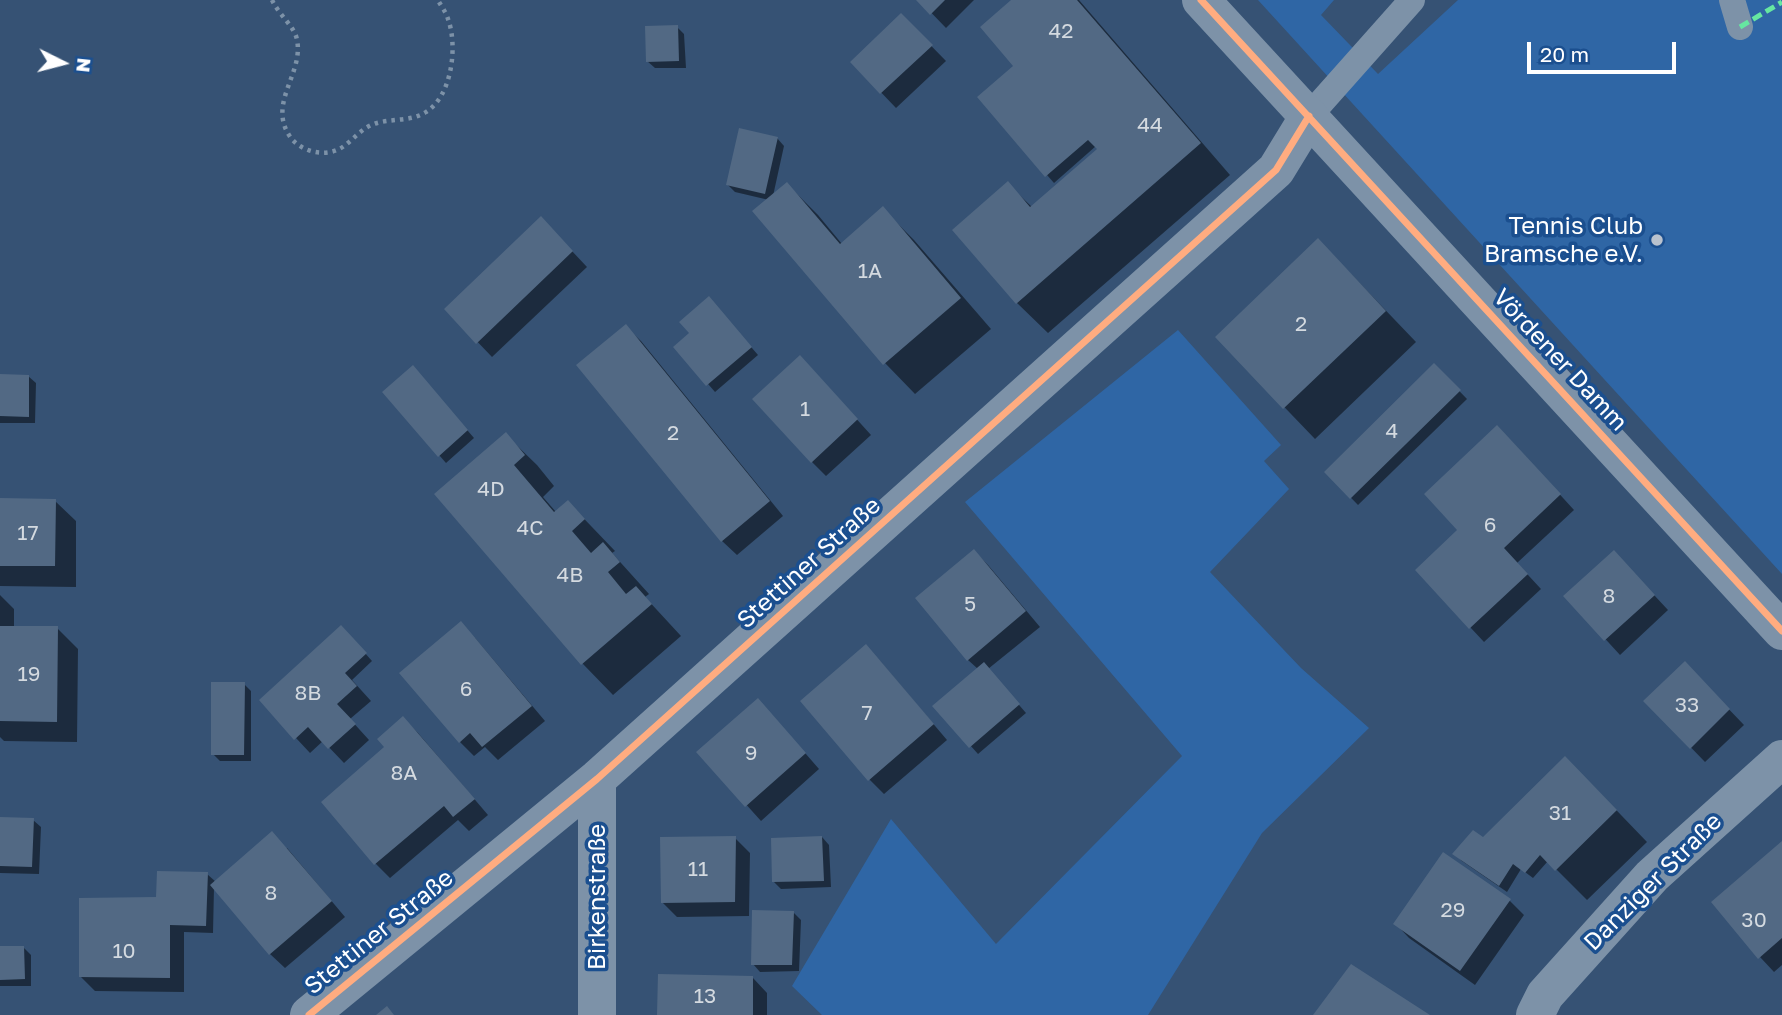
<!DOCTYPE html>
<html>
<head>
<meta charset="utf-8">
<style>
  body { margin:0 }
  #map { position:relative; width:1782px; height:1015px; overflow:hidden; background:#365274; font-family:"Golos Text",sans-serif }
  canvas { display:block }
  .north { position:absolute; left:28px; top:28px; width:70px; height:70px; -webkit-text-stroke:5px #1b4f8f; paint-order:stroke; rotate:96deg; font-size:19px; font-weight:700; line-height:28px; text-align:center; color:#fff }
  .north::after { content:''; display:block; margin:auto; width:24px; height:32px; background:#fff; clip-path:polygon(50% 0,100% 100%,50% 72%,0 100%) }
  .scale { position:absolute; left:1527px; top:42px; width:149px; height:32px; box-sizing:border-box; border:4px solid #fff; border-top:0; padding-left:9px; font-size:21px; line-height:24px; white-space:nowrap; color:#fff; -webkit-text-stroke:5px #1b4f8f; paint-order:stroke }
</style>
</head>
<body>
<div id="map">
<canvas width="1782" height="1015"></canvas>
<div class="north">N</div>
<div class="scale">20 m</div>
</div>
<script>
const c = document.querySelector('canvas').getContext('2d');
c.lineJoin = 'round';
function fillPath(path, color) { c.fillStyle = color; c.fill(path, 'evenodd'); }
function trace(path, color, width, dash) { c.strokeStyle = color; c.lineWidth = width; c.lineCap = dash ? 'butt' : 'round'; c.setLineDash(dash || []); c.stroke(path); }
function drawText(font, color, halo, rows, align = 'center') {
  c.font = font + ' "Golos Text",sans-serif'; c.lineWidth = 7; c.setLineDash([]); c.textBaseline = 'middle'; c.strokeStyle = halo; c.fillStyle = color; for (const [text, x, y, turn = 0] of rows) {
    c.save(); c.translate(x, y); c.rotate((+turn || 0) * Math.PI / 180); c.textAlign = isNaN(turn) ? turn : align; if (halo) c.strokeText(text, 0, 0); c.fillText(text, 0, 0); c.restore();
  }
}
const green = new Path2D(`
  M1258 0H1334L1321 15 1378 74 1458 0H1782V574Z
  M1178 330 1281 445 1264 461 1289 489 1210 572 1301 668 1369 728 1262 833 1148 1015H822L792 986 891 819 996 944 1182 756 965 502Z`);
const shadow = new Path2D(`
  M919 0H974L946 28Z
  M1013 0H1079L1230 175 1048 333 1017 303 1008 184 1032 207 1099 149 1096 146 1054 183 1047 175 1021 77Z
  M901 15 946 61 896 108 852 62Z
  M677 27 684 34 686 68H655L647 61Z
  M777 138 784 146 773 196 787 184 818 215 842 244 883 209 914 240 991 329 915 394 885 363 769 200 735 192 728 185Z
  M555 233 587 267 492 357 446 309Z
  M1349 272 1416 342 1315 439 1217 337Z
  M716 306 758 355 715 392 676 347 691 334Z
  M626 327 641 341 783 516 737 555 722 541Z
  M1434 365 1467 399 1358 505 1326 472Z
  M814 372 871 435 826 476 812 462Z
  M420 375 474 438 446 463 439 455Z
  M0 376H28L36 383 35 423H0Z
  M506 435 537 465 554 486 543 497 556 512 568 502 615 551 612 553 649 594 645 597 681 636 613 695 583 664 436 494Z
  M1512 442 1574 510 1517 563 1541 589 1484 642 1470 627 1460 530Z
  M0 500 55 501 76 521V587L0 586Z
  M974 551 988 565 1040 627 988 669 1026 713 978 754 935 706 978 669 968 660Z
  M1628 567 1668 610 1620 655 1566 596Z
  M0 595 14 609V628H57L78 649 77 742 4 741 0 737Z
  M348 634 372 661 352 680 371 701 350 719 369 740 344 763 323 741 310 753 296 738Z
  M475 638 545 721 498 760 485 747 474 756 460 742Z
  M880 661 947 740 884 794 869 779Z
  M1699 678 1744 725 1705 762 1646 701Z
  M244 684 251 691V761H220L213 754Z
  M772 715 819 769 761 821 699 752Z
  M403 718 418 733 488 815 469 831 458 820 390 878 376 864 323 803 387 748Z
  M1596 789 1647 842 1587 900 1548 861 1533 878 1521 869 1507 892 1462 861 1455 854Z
  M0 819 33 820 41 827 39 874 0 873Z
  M822 837 829 845 831 887 781 889 774 882Z
  M735 838 750 853 749 916 677 917 662 902Z
  M1782 844V965L1774 972 1760 957Z
  M287 848 345 917 285 968 270 954 214 888 213 933 184 932V992L95 991 81 977 160 899 207 874 216 882Z
  M1510 901 1524 915 1475 985 1409 938 1395 923Z
  M794 913 801 920 799 971 760 972 753 964Z
  M23 947 31 955V986H0V948Z
  M753 978 767 993V1015H659Z`);
const building = new Path2D(`
  M916 0H945L930 15Z
  M1011 0H1077L1201 143 1016 304 952 230 1008 181 1030 207 1097 149 1088 140 1045 177 977 97 1013 66 980 27Z
  M901 13 933 45 880 94 850 62Z
  M678 25 679 61 646 62 645 26Z
  M739 128 778 137 765 194 726 185Z
  M787 182 840 244 883 206 961 298 883 365 752 211Z
  M541 216 573 251 476 344 444 309Z
  M1318 238 1386 311 1283 409 1215 337Z
  M709 296 752 347 706 386 673 347 689 333 679 322Z
  M626 324 770 501 721 542 576 365Z
  M800 355 858 419 811 463 752 399Z
  M1434 363 1461 390 1350 499 1324 472Z
  M413 365 468 430 438 457 382 392Z
  M0 374 29 375V417L0 416Z
  M1497 425 1561 494 1504 548 1528 574 1469 629 1415 570 1457 530 1424 494Z
  M506 432 525 455 514 465 554 512 568 500 585 519 572 531 591 553 603 542 620 562 608 572 626 594 636 586 652 604 581 665 434 494Z
  M0 498 56 499 55 566H0Z
  M974 549 1026 611 967 661 915 598Z
  M1614 550 1655 595 1604 641 1563 596Z
  M461 621 532 706 482 747 470 733 459 743 399 673Z
  M341 625 367 653 345 673 357 686 337 704 356 724 328 749 308 727 294 740 259 700Z
  M0 626H58L57 722 0 721Z
  M866 644 934 724 868 781 800 701Z
  M1685 661 1730 709 1690 749 1643 701Z
  M984 662 1020 704 969 748 932 706Z
  M211 682H245L244 755H211Z
  M758 698 806 753 745 807 696 752Z
  M403 716 475 799 453 817 444 806 374 865 321 802 384 747 377 739Z
  M1565 756 1617 810 1555 871 1540 855 1525 873 1513 864 1499 886 1452 854 1473 830 1483 837Z
  M0 817 34 818 32 867 0 866Z
  M272 831 332 901 269 955 210 885Z
  M736 836 735 902 661 903 660 837Z
  M822 836 824 881 772 882 771 838Z
  M1782 841V938L1758 959 1711 902Z
  M1443 852 1511 899 1460 971 1393 924Z
  M157 871 208 872 206 926 170 925V978L79 977V898L156 897Z
  M752 910 794 911 792 965H751Z
  M0 946H24L25 979 0 980Z
  M1351 964 1430 1015H1313Z
  M658 974 753 976V1015H657Z
  M387 1006 394 1015H376Z`);
const path = new Path2D(`
  M272 0C279 15 295 27 297 40 304 74 266 104 291 138 303 153 328 158 344 146 354 139 362 128 374 124 390 118 411 122 426 112 452 96 458 46 448 19 446 12 441 6 438 0`);
const service = new Path2D(`
  M1732 0 1740 27
  M1309 116 1412 0`);
const minor = new Path2D(`
  M1201 0 1782 631
  M309 1015 597 779 1276 170 1309 116
  M597 1015V779
  M1535 1015 1545 995 1652 876 1782 759`);
const quiet = new Path2D(`
  M1740 27 1782 2`);
const cycleway = new Path2D(`
  M1201 0 1782 631
  M309 1015 597 779 1276 170 1309 116`);
const markers = [
  [1657,240,7,"#b9c2ce"]
];
const numberNames = [
  ["42",1061,31],
  ["44",1150,125],
  ["1A",870,271],
  ["2",1301,324],
  ["1",805,409],
  ["4",1392,431],
  ["2",673,433],
  ["4D",491,489],
  ["6",1490,525],
  ["4C",530,528],
  ["17",28,533],
  ["4B",570,575],
  ["8",1609,596],
  ["5",970,604],
  ["19",29,674],
  ["6",466,689],
  ["8B",308,693],
  ["33",1687,705],
  ["7",867,713],
  ["9",751,753],
  ["8A",404,773],
  ["31",1560,813],
  ["11",698,869],
  ["8",271,893],
  ["29",1453,910],
  ["30",1754,920],
  ["10",124,951],
  ["13",705,996]
];
const poiNames = [
  ["Tennis Club",1643,226],
  ["Bramsche e.V.",1643,254]
];
const streetNames = [
  ["Vördener Damm",1560,360,47],
  ["Stettiner Straße",809,563,-42],
  ["Danziger Straße",1653,882,-45],
  ["Birkenstraße",597,897,-90],
  ["Stettiner Straße",379,932,-39]
];
fillPath(green, '#2f66a5');
fillPath(shadow, '#0007');
fillPath(building, '#526984');
trace(path, '#7d92a8', 4.5, [3.5, 5]);
trace(service, '#7d92a8', 26);
trace(minor, '#7d92a8', 38);
trace(quiet, '#66e7a1', 5, [10, 5]);
trace(cycleway, '#ffac80', 7);
for (const [x, y, r, color] of markers) { const dot = new Path2D(); dot.arc(x, y, r, 0, 2 * Math.PI); c.fillStyle = color; c.fill(dot); trace(dot, '#1b4f8f', 2.5); }
drawText('21px', '#d4dae0', null, numberNames);
drawText('24px', '#fff', '#1b4f8f', poiNames, 'right');
drawText('24px', '#fff', '#1b4f8f', streetNames);
</script>
</body>
</html>
